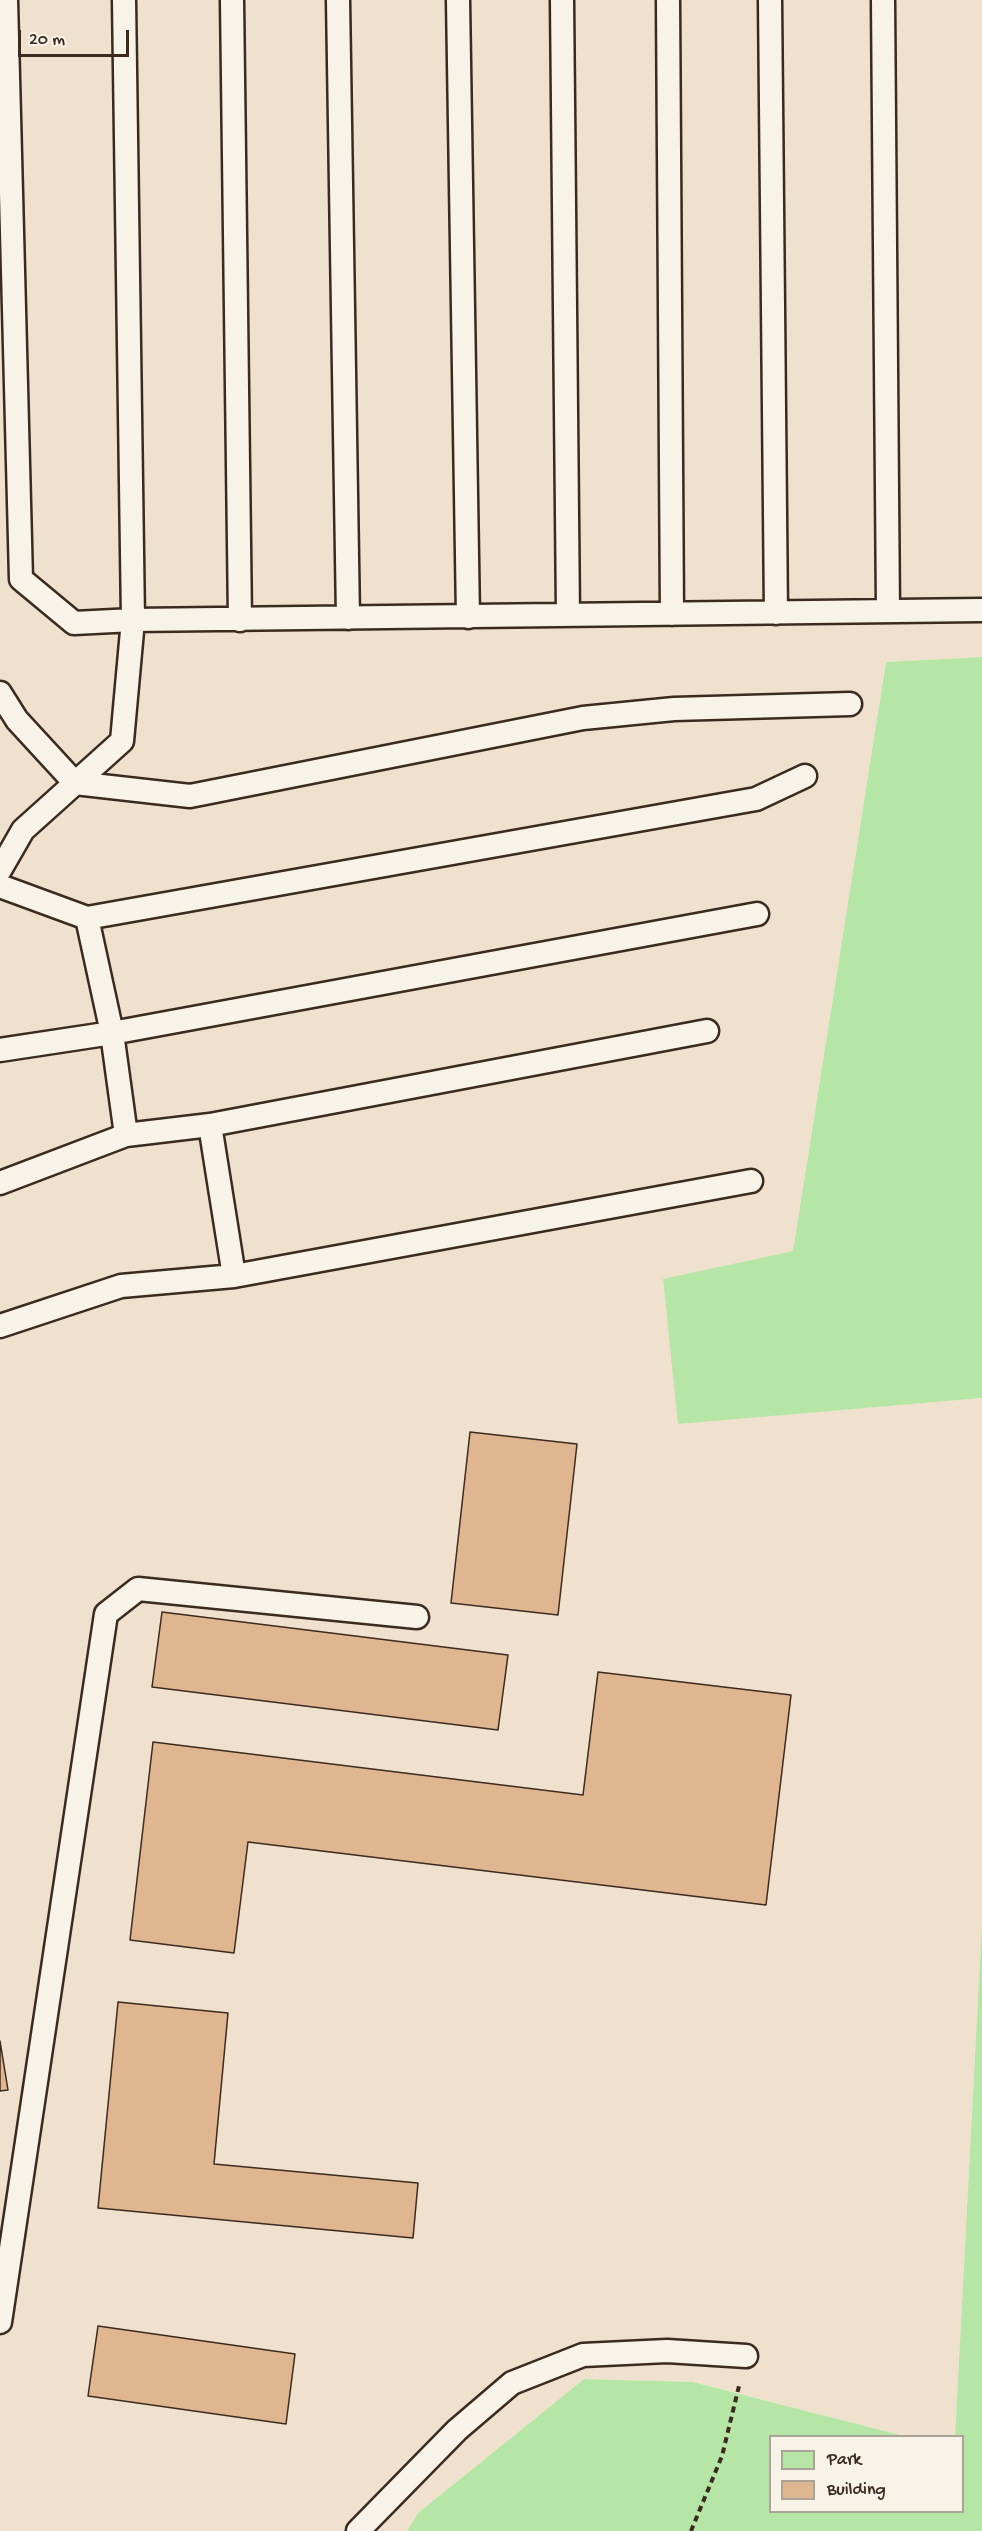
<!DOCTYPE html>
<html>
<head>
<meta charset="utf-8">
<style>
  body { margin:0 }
  #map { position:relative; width:982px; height:2531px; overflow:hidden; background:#f7f3e8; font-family:"Gochi Hand",sans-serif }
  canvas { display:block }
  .legend { position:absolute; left:769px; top:2435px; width:195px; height:78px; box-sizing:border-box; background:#f7f3e8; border:2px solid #aca397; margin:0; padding:8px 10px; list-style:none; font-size:18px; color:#3b2a1e }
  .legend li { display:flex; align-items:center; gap:12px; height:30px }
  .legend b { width:30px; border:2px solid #aca397 }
  .scale { position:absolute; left:18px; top:30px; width:111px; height:27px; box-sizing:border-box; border:3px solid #3b2a1e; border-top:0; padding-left:8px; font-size:18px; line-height:21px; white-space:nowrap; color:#3b2a1e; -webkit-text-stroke:4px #f7f3e8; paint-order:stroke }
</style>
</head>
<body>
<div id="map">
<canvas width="982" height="2531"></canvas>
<ul class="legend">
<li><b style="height:16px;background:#b5e6a5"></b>Park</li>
<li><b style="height:16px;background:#e0b691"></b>Building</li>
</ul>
<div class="scale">20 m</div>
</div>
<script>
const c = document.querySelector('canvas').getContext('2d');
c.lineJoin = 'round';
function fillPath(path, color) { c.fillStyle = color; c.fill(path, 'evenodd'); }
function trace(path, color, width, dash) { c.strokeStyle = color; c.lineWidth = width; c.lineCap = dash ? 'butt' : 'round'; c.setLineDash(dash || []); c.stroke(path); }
const built = new Path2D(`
  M0 0H982V657L886 662 793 1251 663 1280 679 1423 982 1398V1923L955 2436H904L693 2382 584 2379 418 2513 407 2531H0Z`);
const green = new Path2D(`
  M982 657V1398L678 1424 663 1279 793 1251 886 662Z
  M982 1923V2531H407L418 2513 584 2379 693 2382 904 2436H770V2512H962V2436H955Z`);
const building = new Path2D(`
  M470 1432 577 1444 558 1615 451 1603Z
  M162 1612 508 1655 498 1730 152 1687Z
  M598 1672 791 1695 766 1905 248 1842 234 1953 130 1940 153 1742 583 1795Z
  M118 2002 228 2013 214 2164 418 2183 413 2238 98 2208Z
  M0 2041 8 2090 0 2091Z
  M98 2326 295 2354 286 2424 88 2396Z`);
const path = new Path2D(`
  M691 2531 722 2456 739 2386`);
const lane = new Path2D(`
  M6 0 21 579 74 623 133 620 124 0
  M232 0 240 620
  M338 0 348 618
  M458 0 468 617
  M562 0 568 615
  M668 0 672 614
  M770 0 776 613
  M883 0 888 611
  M0 693 17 720 75 783 190 796 583 718 674 709 850 704
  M0 870 23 830 122 741 133 620 982 610
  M0 886 87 918 756 799 805 776
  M87 918 112 1033 757 914
  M0 1050 112 1033 126 1135 210 1125 707 1031
  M210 1125 234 1276 751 1181
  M0 1183 126 1135
  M0 1326 121 1286 234 1276
  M0 2322 106 1614 138 1589 417 1617
  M358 2531 457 2430 512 2383 583 2355 667 2351 746 2356`);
fillPath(built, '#f0e1ce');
fillPath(green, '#b5e6a5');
fillPath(building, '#e0b691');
trace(building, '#3b2a1e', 1.5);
trace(lane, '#3b2a1e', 27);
trace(path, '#3b2a1e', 4, [6, 4.5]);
trace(lane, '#f7f3e8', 22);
</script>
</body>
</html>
